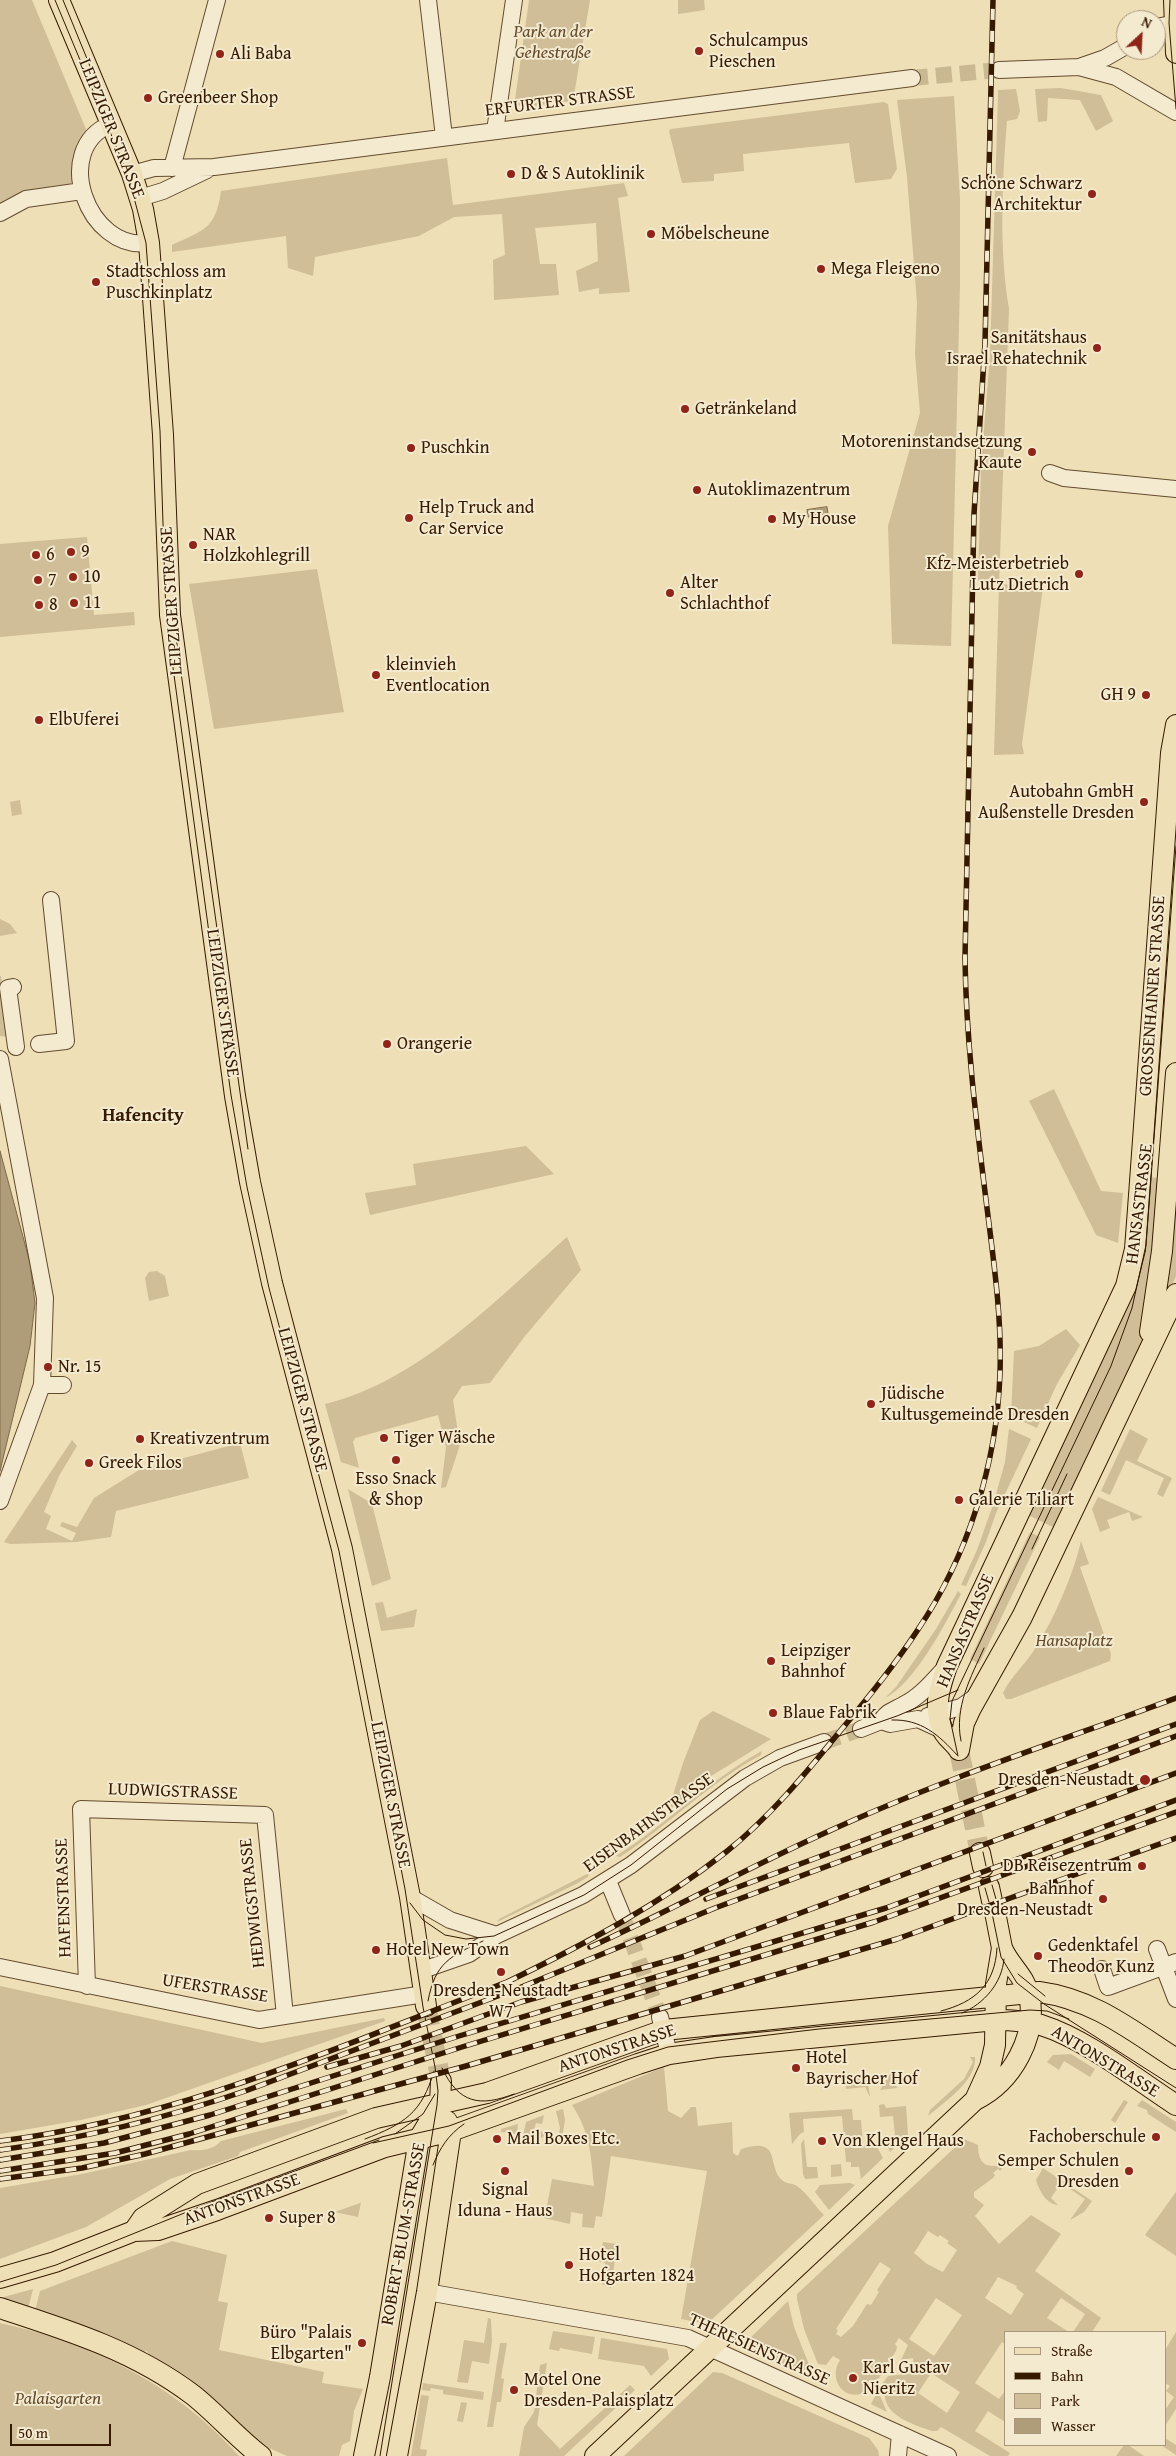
<!DOCTYPE html>
<html>
<head>
<meta charset="utf-8">
<style>
  body { margin:0 }
  #map { position:relative; width:1176px; height:2456px; overflow:hidden; background:#eedfb6; font-family:"Gentium Book Plus",serif }
  canvas { display:block }
  .legend { position:absolute; left:1004px; top:2331px; width:162px; height:115px; box-sizing:border-box; background:#f4ead0; border:1px solid #a8977d; margin:0; padding:6px 9px; list-style:none; font-size:15px; color:#351a00 }
  .legend li { display:flex; align-items:center; gap:10px; height:25px }
  .legend b { width:25px; border:1px solid #a8977d }
  .north { position:absolute; left:1116px; top:10px; width:50px; height:50px; box-sizing:border-box; background:#f4ead0; border:1px solid #a8977d; border-radius:50%; rotate:25deg; font-size:14px; font-weight:700; line-height:20px; text-align:center; color:#351a00 }
  .north::after { content:''; display:block; margin:auto; width:18px; height:22px; background:#8f2418; clip-path:polygon(50% 0,100% 100%,50% 72%,0 100%) }
  .scale { position:absolute; left:10px; top:2424px; width:101px; height:22px; box-sizing:border-box; border:2px solid #351a00; border-top:0; padding-left:6px; font-size:15px; line-height:18px; white-space:nowrap; color:#351a00; -webkit-text-stroke:4px #f4ead0; paint-order:stroke }
</style>
</head>
<body>
<div id="map">
<canvas width="1176" height="2456"></canvas>
<ul class="legend">
<li><b style="height:6px;background:#eedfb6"></b>Straße</li>
<li><b style="height:6px;background:#351a00"></b>Bahn</li>
<li><b style="height:14px;background:#cfbe97"></b>Park</li>
<li><b style="height:14px;background:#af9c78"></b>Wasser</li>
</ul>
<div class="north">N</div>
<div class="scale">50 m</div>
</div>
<script>
const c = document.querySelector('canvas').getContext('2d');
c.lineJoin = 'round';
function fillPath(path, color) { c.fillStyle = color; c.fill(path, 'evenodd'); }
function trace(path, color, width, dash) { c.strokeStyle = color; c.lineWidth = width; c.lineCap = dash ? 'butt' : 'round'; c.setLineDash(dash || []); c.stroke(path); }
function drawText(font, color, halo, rows, align = 'center') {
  c.font = font + ' "Gentium Book Plus",serif'; c.lineWidth = 4; c.setLineDash([]); c.textBaseline = 'middle'; c.strokeStyle = halo; c.fillStyle = color; for (const [text, x, y, turn = 0] of rows) {
    c.save(); c.translate(x, y); c.rotate((+turn || 0) * Math.PI / 180); c.textAlign = isNaN(turn) ? turn : align; if (halo) c.strokeText(text, 0, 0); c.fillText(text, 0, 0); c.restore();
  }
}
const green = new Path2D(`
  M0 0H32L88 134 75 183 23 191 9 204 0 207Z
  M529 0H590L573 101 525 107 518 105 515 100Z
  M678 0H704L705 10 678 14Z
  M1061 88 1101 95 1113 121 1096 131 1080 100 1048 98 1047 121 1038 122 1035 89Z
  M1016 89 1020 111 1017 119 1007 121C1002 183 999 248 1009 309L999 584 1043 587 1022 744 1024 754 994 755 999 584 978 581 981 466 990 356 998 95V90Z
  M954 96 960 198V284L951 646 892 644 888 526 920 413 915 354 917 303 907 177 897 100Z
  M884 102 888 104 897 169 891 179 855 183 849 143 743 154 744 171 714 174V181L682 183 669 131 671 129Z
  M447 158 453 205 624 183 628 196 618 198 630 292 599 294V288L579 292 576 271 598 261 596 223 535 228 540 264H556L559 295 494 300 493 260 505 255 502 214 454 217 419 236 315 257 313 276 288 268 286 236 172 252V245C204 230 216 229 221 191Z
  M87 537 94 615 134 612 135 625 0 637V544Z
  M317 569 344 712 214 729 189 584Z
  M20 800 22 814 12 816 10 802Z
  M0 919 10 924 17 933 0 936Z
  M0 976H1L9 1037 0 1036Z
  M1054 1089 1101 1191 1123 1193 1118 1243 1096 1235 1029 1101Z
  M526 1146 554 1174 370 1215 365 1193 416 1185 413 1164Z
  M1176 1160V1276L1169 1293 1165 1292Z
  M1148 1177 1161 1178 1149 1318 1142 1345 1057 1529 1028 1515 1114 1330Z
  M567 1237 581 1270 525 1336 490 1383 462 1386 453 1400 460 1445 446 1487 441 1488 446 1447 438 1415 355 1438 353 1442 359 1468 341 1462 325 1404C418 1382 497 1299 567 1237Z
  M157 1271 165 1276 169 1296 149 1301 145 1278 149 1272Z
  M1066 1329 1080 1345 1057 1384 1037 1428 1011 1416 1014 1351 1039 1346Z
  M1009 1429 1031 1439 996 1513 986 1542 966 1586 961 1585 977 1550 993 1505 1005 1462Z
  M1130 1429 1148 1439 1137 1461 1172 1478 1163 1497 1157 1494 1164 1478 1126 1460 1110 1495 1101 1491Z
  M72 1440 77 1446 59 1476 44 1512 51 1516 46 1529 72 1541 76 1533 60 1526 62 1522 77 1527 94 1498 139 1470 240 1443 249 1478 116 1511 111 1537 76 1542 10 1544 4 1542Z
  M348 1489 371 1503 373 1508 391 1579 372 1586Z
  M1098 1497 1143 1517 1132 1521 1129 1512 1107 1520 1110 1528 1100 1532 1092 1509Z
  M1030 1532 1040 1537 979 1664 970 1659Z
  M1081 1541 1089 1564 1080 1567 1111 1654 1110 1661 1011 1699H1006L1003 1693C1011 1676 1026 1664 1036 1647 1054 1619 1074 1573 1081 1541Z
  M958 1591 961 1594C945 1624 915 1683 885 1698L896 1687 936 1629Z
  M383 1602 387 1618 417 1609 414 1627 381 1631 375 1603Z
  M713 1711 771 1739 708 1778 668 1811 683 1763 700 1720Z
  M762 1751 761 1755C710 1782 669 1825 620 1857L616 1856C667 1824 709 1780 762 1751Z
  M589 1873 588 1877 576 1884 497 1922 499 1919Z
  M0 1986 262 2043 384 2018 385 2021 146 2105 81 2120 0 2134Z
  M1071 2054 1095 2069 1090 2077 1064 2061 1059 2070 1047 2062 1053 2055Z
  M970 2057H975C977 2081 944 2102 928 2116L930 2110 964 2079 973 2062Z
  M664 2067 668 2111 681 2118 691 2107H696L698 2126 732 2122 733 2153 738 2156 741 2149C783 2136 766 2166 782 2180 786 2184 792 2183 797 2186 807 2193 815 2206 824 2215L707 2324 681 2319 707 2171 611 2156 602 2217 596 2216 594 2228 582 2227 583 2214 571 2212 570 2224 535 2216 547 2206 552 2179 594 2186C591 2155 590 2132 572 2105Z
  M896 2073 897 2088 880 2090 890 2074Z
  M867 2076 870 2097 865 2087 846 2089 845 2078Z
  M1124 2100 1128 2102 1115 2123 1111 2120Z
  M1142 2100 1176 2122V2132L1148 2114 1147 2110 1137 2106Z
  M884 2104 886 2108 906 2106 908 2135 890 2152 884 2138 895 2135 893 2116 880 2117 879 2105Z
  M346 2109 348 2113 240 2152 238 2156 170 2179 86 2227 0 2259V2188L82 2174 191 2150C202 2151 213 2150 221 2141Z
  M563 2109 565 2120 561 2144H557L560 2128 556 2111Z
  M852 2109 853 2120H861L863 2145 875 2143 883 2158 861 2179 859 2167H851V2162H846L842 2116 803 2119 804 2132 800 2134 792 2144 789 2113Z
  M544 2115 542 2124 536 2123 534 2130 549 2133 541 2138 523 2136 526 2122Z
  M518 2124 517 2134 501 2132V2129Z
  M804 2139 807 2167H817L818 2178 805 2179 803 2174 801 2144Z
  M964 2139 978 2145C978 2160 983 2169 1000 2165L1002 2169 1000 2171 998 2169 993 2173 995 2175 993 2178 974 2192V2197L984 2205 975 2216 999 2244 1031 2215 1061 2234 1035 2271 1101 2318 1092 2332H1073L1085 2314 1061 2298 1047 2318 1069 2332H1005V2344L1002 2342 975 2383 999 2399 1005 2391V2422L988 2411 975 2431 1010 2453 1008 2456H990L941 2427 937 2431H932C914 2425 881 2415 885 2390L880 2387 888 2376 915 2373 913 2358 901 2360 908 2345 899 2338 895 2344 897 2347 896 2351C888 2362 880 2380 869 2389 849 2406 826 2382 840 2360L833 2356 826 2365 818 2364 804 2329 797 2299V2294ZM928 2231 938 2237 940 2235 949 2241 947 2243 957 2250 943 2272 927 2264 914 2253ZM880 2262 891 2269 877 2290 879 2292 871 2305 867 2304 853 2326 841 2337 836 2334 838 2330 836 2329ZM998 2277 1017 2286 1016 2288 1024 2294 1011 2315 985 2298ZM936 2298 962 2315 934 2356 909 2339ZM931 2373 960 2392 947 2413 918 2393Z
  M841 2164 842 2176 831 2177V2165Z
  M1043 2168 1092 2201 1084 2212 1070 2220 1085 2199 1061 2183 1051 2198 1058 2205C1046 2204 1039 2190 1036 2180Z
  M850 2183 855 2185 829 2210 815 2192 820 2185Z
  M1176 2192V2256L1145 2235Z
  M361 2202 358 2217 335 2212 360 2203Z
  M172 2241 227 2255 218 2301 228 2303 219 2350 324 2372 322 2383 363 2389 354 2411 350 2441 342 2445 339 2456H287L269 2448 151 2358 146 2350 144 2355 35 2311 40 2291Z
  M603 2242 617 2244 611 2288 602 2284 605 2263 599 2261Z
  M33 2289 28 2309 0 2298Z
  M788 2301 794 2327 812 2372 808 2376 748 2349 746 2342Z
  M488 2318 491 2319 492 2341 489 2364 472 2361 468 2383 457 2382 464 2340 484 2343Z
  M0 2323C93 2343 176 2385 239 2456H0Z
  M553 2331 595 2337 592 2354 560 2348 559 2351 549 2349Z
  M1176 2332V2409L1165 2426V2410L1174 2397 1166 2391 1170 2386 1165 2383V2350Z
  M601 2338 667 2349 669 2359 651 2376 644 2366 598 2359Z
  M500 2343H507L501 2378 504 2379 501 2402H497L493 2427H487Z
  M547 2363 537 2425 560 2449 630 2385 635 2390 564 2456H519L524 2427 534 2412 540 2365Z
  M713 2372 722 2373 869 2438 878 2450 879 2456H624Z
  M423 2383 484 2392 483 2400 443 2394V2390L431 2388 430 2391 422 2390Z
  M878 2391 887 2412 871 2404Z
  M421 2395 429 2396 420 2449 427 2450 426 2456H411Z
  M461 2402 467 2403 463 2422 457 2421Z
  M1165 2438 1176 2445V2455L1161 2445H1165Z
  M1124 2445H1128L1144 2456H1116Z`);
const water = new Path2D(`
  M827 507 828 514 808 517 807 510Z
  M0 1151 30 1263 35 1303 30 1346 0 1471Z`);
const minorTunnel = new Path2D(`
  M912 78 999 70
  M824 1742 861 1729
  M622 1915 660 2017`);
const majorTunnel = new Path2D(`
  M959 1750 980 1853
  M426 2006 441 2081`);
const minor = new Path2D(`
  M428 0 444 137
  M1156 27 1176 23
  M1079 67 1105 58 1126 46
  M999 70 1079 67 1116 77 1176 112
  M111 124C50 149 88 252 149 243
  M495 131 514 0
  M172 168 217 0
  M132 174 154 168 214 167 912 78
  M140 198 163 191 207 170
  M0 213 26 199 82 191
  M1050 473 1064 478 1176 489
  M13 987 8 988 16 1047
  M39 1044 66 1041 51 900
  M0 1059 45 1298 42 1385 0 1501
  M42 1385H63
  M928 1716 961 1707 978 1695
  M881 1721C886 1712 894 1710 903 1705 920 1697 932 1682 945 1668
  M861 1729 881 1721 890 1724 918 1719 942 1730
  M608 1881 622 1915
  M410 1897 450 1920 497 1935
  M1157 1949 1176 1999
  M0 1967 259 2020 424 1994
  M1102 1969 1108 1987 1176 1962
  M420 1971 469 1954 497 1935 583 1895 631 1865 745 1778 780 1758 824 1742
  M87 1986 81 1809 265 1815 285 2016
  M660 2017 669 2054
  M427 2292 688 2338 948 2456
  M898 2456 900 2434`);
const major = new Path2D(`
  M59 0 132 174 143 209 149 243 163 435 170 615 235 1096 250 1182 272 1283 342 1549 410 1897 426 2006
  M1174 0 1176 53
  M1150 1332 1162 1251 1176 1073
  M959 1750C954 1742 944 1736 942 1728 933 1707 940 1686 947 1666L1126 1286 1135 1249 1138 1209 1171 753 1176 725
  M959 1750 964 1723 971 1708 1022 1617 1176 1294
  M980 1853 983 1867
  M989 1887 992 1901
  M975 2100 990 2067 995 2045 996 1984 1002 1948 995 1912
  M134 2231 143 2218 197 2184 376 2118 487 2093 664 2030 1039 1992C1093 1999 1131 2030 1176 2059
  M0 2278 55 2262 134 2231 158 2230 217 2210 385 2147 451 2131 638 2064 669 2054 716 2047 996 2020C1011 2020 1026 2021 1041 2025 1086 2039 1136 2079 1176 2105
  M0 2308C68 2330 135 2351 193 2395 217 2414 237 2438 261 2456
  M364 2456 380 2377 419 2139 440 2104 441 2081
  M397 2456 427 2292 451 2131 447 2121
  M595 2456 975 2100C1012 2082 1038 2036 1029 1995 1025 1976 1009 1965 1002 1948`);
const tram = new Path2D(`
  M55 0 128 175 146 243 160 431 166 616 231 1095 247 1187 269 1288 339 1551 405 1889 423 2007 435 2067 438 2091 437 2105 380 2456
  M63 0 92 71
  M1170 0 1169 23 1176 109
  M176 637 248 1149
  M1032 1549 1067 1474
  M892 1720C921 1719 939 1735 957 1755
  M961 1741C954 1707 971 1677 984 1648
  M958 1756 950 1719 952 1701 1111 1366 1132 1308 1146 1245 1176 846
  M983 1852 986 1866
  M992 1885 996 1899
  M985 1888 989 1902
  M410 1903 423 1920 445 1935 466 1939 494 1936 584 1895 631 1865 727 1789 763 1767 799 1750 897 1716 958 1690
  M992 1913 1001 1957 1017 1983 1044 2004 1176 2088
  M1018 1974 1045 1996
  M428 2001C435 1963 450 1956 483 1941
  M941 2011C975 2002 995 1985 997 1948
  M962 2013C984 2004 1002 1983 1004 1959
  M442 2068C459 2104 480 2107 514 2094
  M395 2134 423 2114 435 2094
  M365 2139C404 2124 422 2113 434 2071
  M373 2143 449 2126 627 2060 668 2047 819 2029 1030 2010 1047 2011 1069 2019
  M433 2165C440 2148 448 2135 464 2124
  M0 2282 56 2265 214 2201 379 2140`);
const rail = new Path2D(`
  M706 1899 1176 1724
  M590 1947C670 1911 747 1868 827 1832 940 1780 1060 1741 1176 1698
  M507 1982C583 1945 659 1905 726 1852 770 1817 806 1773 841 1730 868 1698 894 1666 917 1631 968 1556 997 1464 1000 1373 1002 1315 993 1257 986 1200 976 1119 966 1039 965 958L974 514 985 343 993 0
  M327 2067 401 2046 521 2002 685 1956 1176 1773
  M0 2141C179 2119 345 2044 512 1980
  M0 2150C85 2138 167 2118 248 2090L519 1988 715 1908 1176 1736
  M0 2160 104 2143 210 2115 459 2036 886 1908 1176 1800
  M0 2171 115 2153 189 2134 462 2047 874 1922 1176 1812
  M0 2179 82 2168 145 2154 466 2066 897 1939 1176 1838`);
const markers = [
  [699,51,5,"#8f2418"],
  [220,54,5,"#8f2418"],
  [148,98,5,"#8f2418"],
  [511,174,5,"#8f2418"],
  [1092,194,5,"#8f2418"],
  [651,234,5,"#8f2418"],
  [821,269,5,"#8f2418"],
  [96,282,5,"#8f2418"],
  [1097,348,5,"#8f2418"],
  [685,409,5,"#8f2418"],
  [411,448,5,"#8f2418"],
  [1032,452,5,"#8f2418"],
  [697,490,5,"#8f2418"],
  [409,518,5,"#8f2418"],
  [772,519,5,"#8f2418"],
  [193,545,5,"#8f2418"],
  [71,552,5,"#8f2418"],
  [36,555,5,"#8f2418"],
  [1079,574,5,"#8f2418"],
  [73,577,5,"#8f2418"],
  [38,580,5,"#8f2418"],
  [670,593,5,"#8f2418"],
  [74,603,5,"#8f2418"],
  [39,605,5,"#8f2418"],
  [376,675,5,"#8f2418"],
  [1146,695,5,"#8f2418"],
  [39,720,5,"#8f2418"],
  [1144,802,5,"#8f2418"],
  [387,1044,5,"#8f2418"],
  [48,1367,5,"#8f2418"],
  [871,1404,5,"#8f2418"],
  [384,1438,5,"#8f2418"],
  [140,1439,5,"#8f2418"],
  [396,1460,5,"#8f2418"],
  [89,1463,5,"#8f2418"],
  [959,1500,5,"#8f2418"],
  [771,1661,5,"#8f2418"],
  [773,1713,5,"#8f2418"],
  [1145,1780,6,"#8f2418"],
  [1142,1866,5,"#8f2418"],
  [1103,1899,5,"#8f2418"],
  [376,1950,5,"#8f2418"],
  [1038,1956,5,"#8f2418"],
  [501,1972,5,"#8f2418"],
  [796,2068,5,"#8f2418"],
  [1156,2137,5,"#8f2418"],
  [497,2139,5,"#8f2418"],
  [822,2141,5,"#8f2418"],
  [505,2171,5,"#8f2418"],
  [1129,2171,5,"#8f2418"],
  [269,2218,5,"#8f2418"],
  [569,2265,5,"#8f2418"],
  [362,2343,5,"#8f2418"],
  [853,2378,5,"#8f2418"],
  [514,2390,5,"#8f2418"]
];
const parkNames = [
  ["Park an der",553,32],
  ["Gehestraße",553,53],
  ["Hansaplatz",1074,1641],
  ["Palaisgarten",58,2399]
];
const poiNames = [
  ["Schulcampus",709,41],
  ["Pieschen",709,62],
  ["Ali Baba",230,54],
  ["Greenbeer Shop",158,98],
  ["D & S Autoklinik",521,174],
  ["Schöne Schwarz",1082,184,"right"],
  ["Architektur",1082,205,"right"],
  ["Möbelscheune",661,234],
  ["Mega Fleigeno",831,269],
  ["Stadtschloss am",106,272],
  ["Puschkinplatz",106,293],
  ["Sanitätshaus",1087,338,"right"],
  ["Israel Rehatechnik",1087,359,"right"],
  ["Getränkeland",695,409],
  ["Motoreninstandsetzung",1022,442,"right"],
  ["Kaute",1022,463,"right"],
  ["Puschkin",421,448],
  ["Autoklimazentrum",707,490],
  ["Help Truck and",419,508],
  ["Car Service",419,529],
  ["My House",782,519],
  ["NAR",203,535],
  ["Holzkohlegrill",203,556],
  ["9",81,552],
  ["6",46,555],
  ["Kfz-Meisterbetrieb",1069,564,"right"],
  ["Lutz Dietrich",1069,585,"right"],
  ["10",83,577],
  ["7",48,580],
  ["Alter",680,583],
  ["Schlachthof",680,604],
  ["11",84,603],
  ["8",49,605],
  ["kleinvieh",386,665],
  ["Eventlocation",386,686],
  ["GH 9",1136,695,"right"],
  ["ElbUferei",49,720],
  ["Autobahn GmbH",1134,792,"right"],
  ["Außenstelle Dresden",1134,813,"right"],
  ["Orangerie",397,1044],
  ["Nr. 15",58,1367],
  ["Jüdische",881,1394],
  ["Kultusgemeinde Dresden",881,1415],
  ["Tiger Wäsche",394,1438],
  ["Kreativzentrum",150,1439],
  ["Greek Filos",99,1463],
  ["Esso Snack",396,1479,"center"],
  ["& Shop",396,1500,"center"],
  ["Galerie Tiliart",969,1500],
  ["Leipziger",781,1651],
  ["Bahnhof",781,1672],
  ["Blaue Fabrik",783,1713],
  ["Dresden-Neustadt",1134,1780,"right"],
  ["DB Reisezentrum",1132,1866,"right"],
  ["Bahnhof",1093,1889,"right"],
  ["Dresden-Neustadt",1093,1910,"right"],
  ["Gedenktafel",1048,1946],
  ["Theodor Kunz",1048,1967],
  ["Hotel New Town",386,1950],
  ["Dresden-Neustadt",501,1991,"center"],
  ["W7",501,2012,"center"],
  ["Hotel",806,2058],
  ["Bayrischer Hof",806,2079],
  ["Fachoberschule",1146,2137,"right"],
  ["Mail Boxes Etc.",507,2139],
  ["Von Klengel Haus",832,2141],
  ["Semper Schulen",1119,2161,"right"],
  ["Dresden",1119,2182,"right"],
  ["Signal",505,2190,"center"],
  ["Iduna - Haus",505,2211,"center"],
  ["Super 8",279,2218],
  ["Hotel",579,2255],
  ["Hofgarten 1824",579,2276],
  ["Büro \"Palais",352,2333,"right"],
  ["Elbgarten\"",352,2354,"right"],
  ["Karl Gustav",863,2368],
  ["Nieritz",863,2389],
  ["Motel One",524,2380],
  ["Dresden-Palaisplatz",524,2401]
];
const streetNames = [
  ["ERFURTER STRASSE",560,102,-7],
  ["LEIPZIGER STRASSE",111,129,68],
  ["LEIPZIGER STRASSE",172,601,-94],
  ["GROSSENHAINER STRASSE",1153,996,-86],
  ["LEIPZIGER STRASSE",222,1003,82],
  ["HANSASTRASSE",1140,1204,-83],
  ["LEIPZIGER STRASSE",302,1400,75],
  ["HANSASTRASSE",966,1631,-67],
  ["LUDWIGSTRASSE",173,1792,2],
  ["LEIPZIGER STRASSE",390,1795,79],
  ["EISENBAHNSTRASSE",649,1823,-36],
  ["HAFENSTRASSE",64,1898,-92],
  ["HEDWIGSTRASSE",253,1903,-96],
  ["UFERSTRASSE",215,1989,9],
  ["ANTONSTRASSE",617,2049,-18],
  ["ANTONSTRASSE",1105,2062,31],
  ["ANTONSTRASSE",242,2200,-20],
  ["ROBERT-BLUM-STRASSE",404,2234,-80],
  ["THERESIENSTRASSE",759,2350,24]
];
const neighbourhoodNames = [
  ["Hafencity",143,1116]
];
fillPath(green, '#cfbe97');
fillPath(water, '#af9c78');
trace(water, '#7e6848', 1);
trace(minorTunnel, '#c9b892', 16, [16, 8]);
trace(majorTunnel, '#c9b892', 20, [20, 10]);
trace(minor, '#634b2e', 18);
trace(major, '#351a00', 22);
trace(minor, '#f4ead0', 16);
trace(major, '#eedfb6', 20);
trace(tram, '#351a00', 1);
trace(rail, '#351a00', 5.5);
trace(rail, '#f4ead0', 4, [11]);
for (const [x, y, r, color] of markers) { const dot = new Path2D(); dot.arc(x, y, r, 0, 2 * Math.PI); c.fillStyle = color; c.fill(dot); trace(dot, '#f4ead0', 2); }
drawText('italic 18px', '#634b2d', '#f4ead0', parkNames);
drawText('18px', '#351a00', '#f4ead0', poiNames, 'left');
drawText('18px', '#351a00', '#f4ead0', streetNames);
drawText('bold 19px', '#351a00', '#f4ead0', neighbourhoodNames);
</script>
</body>
</html>
